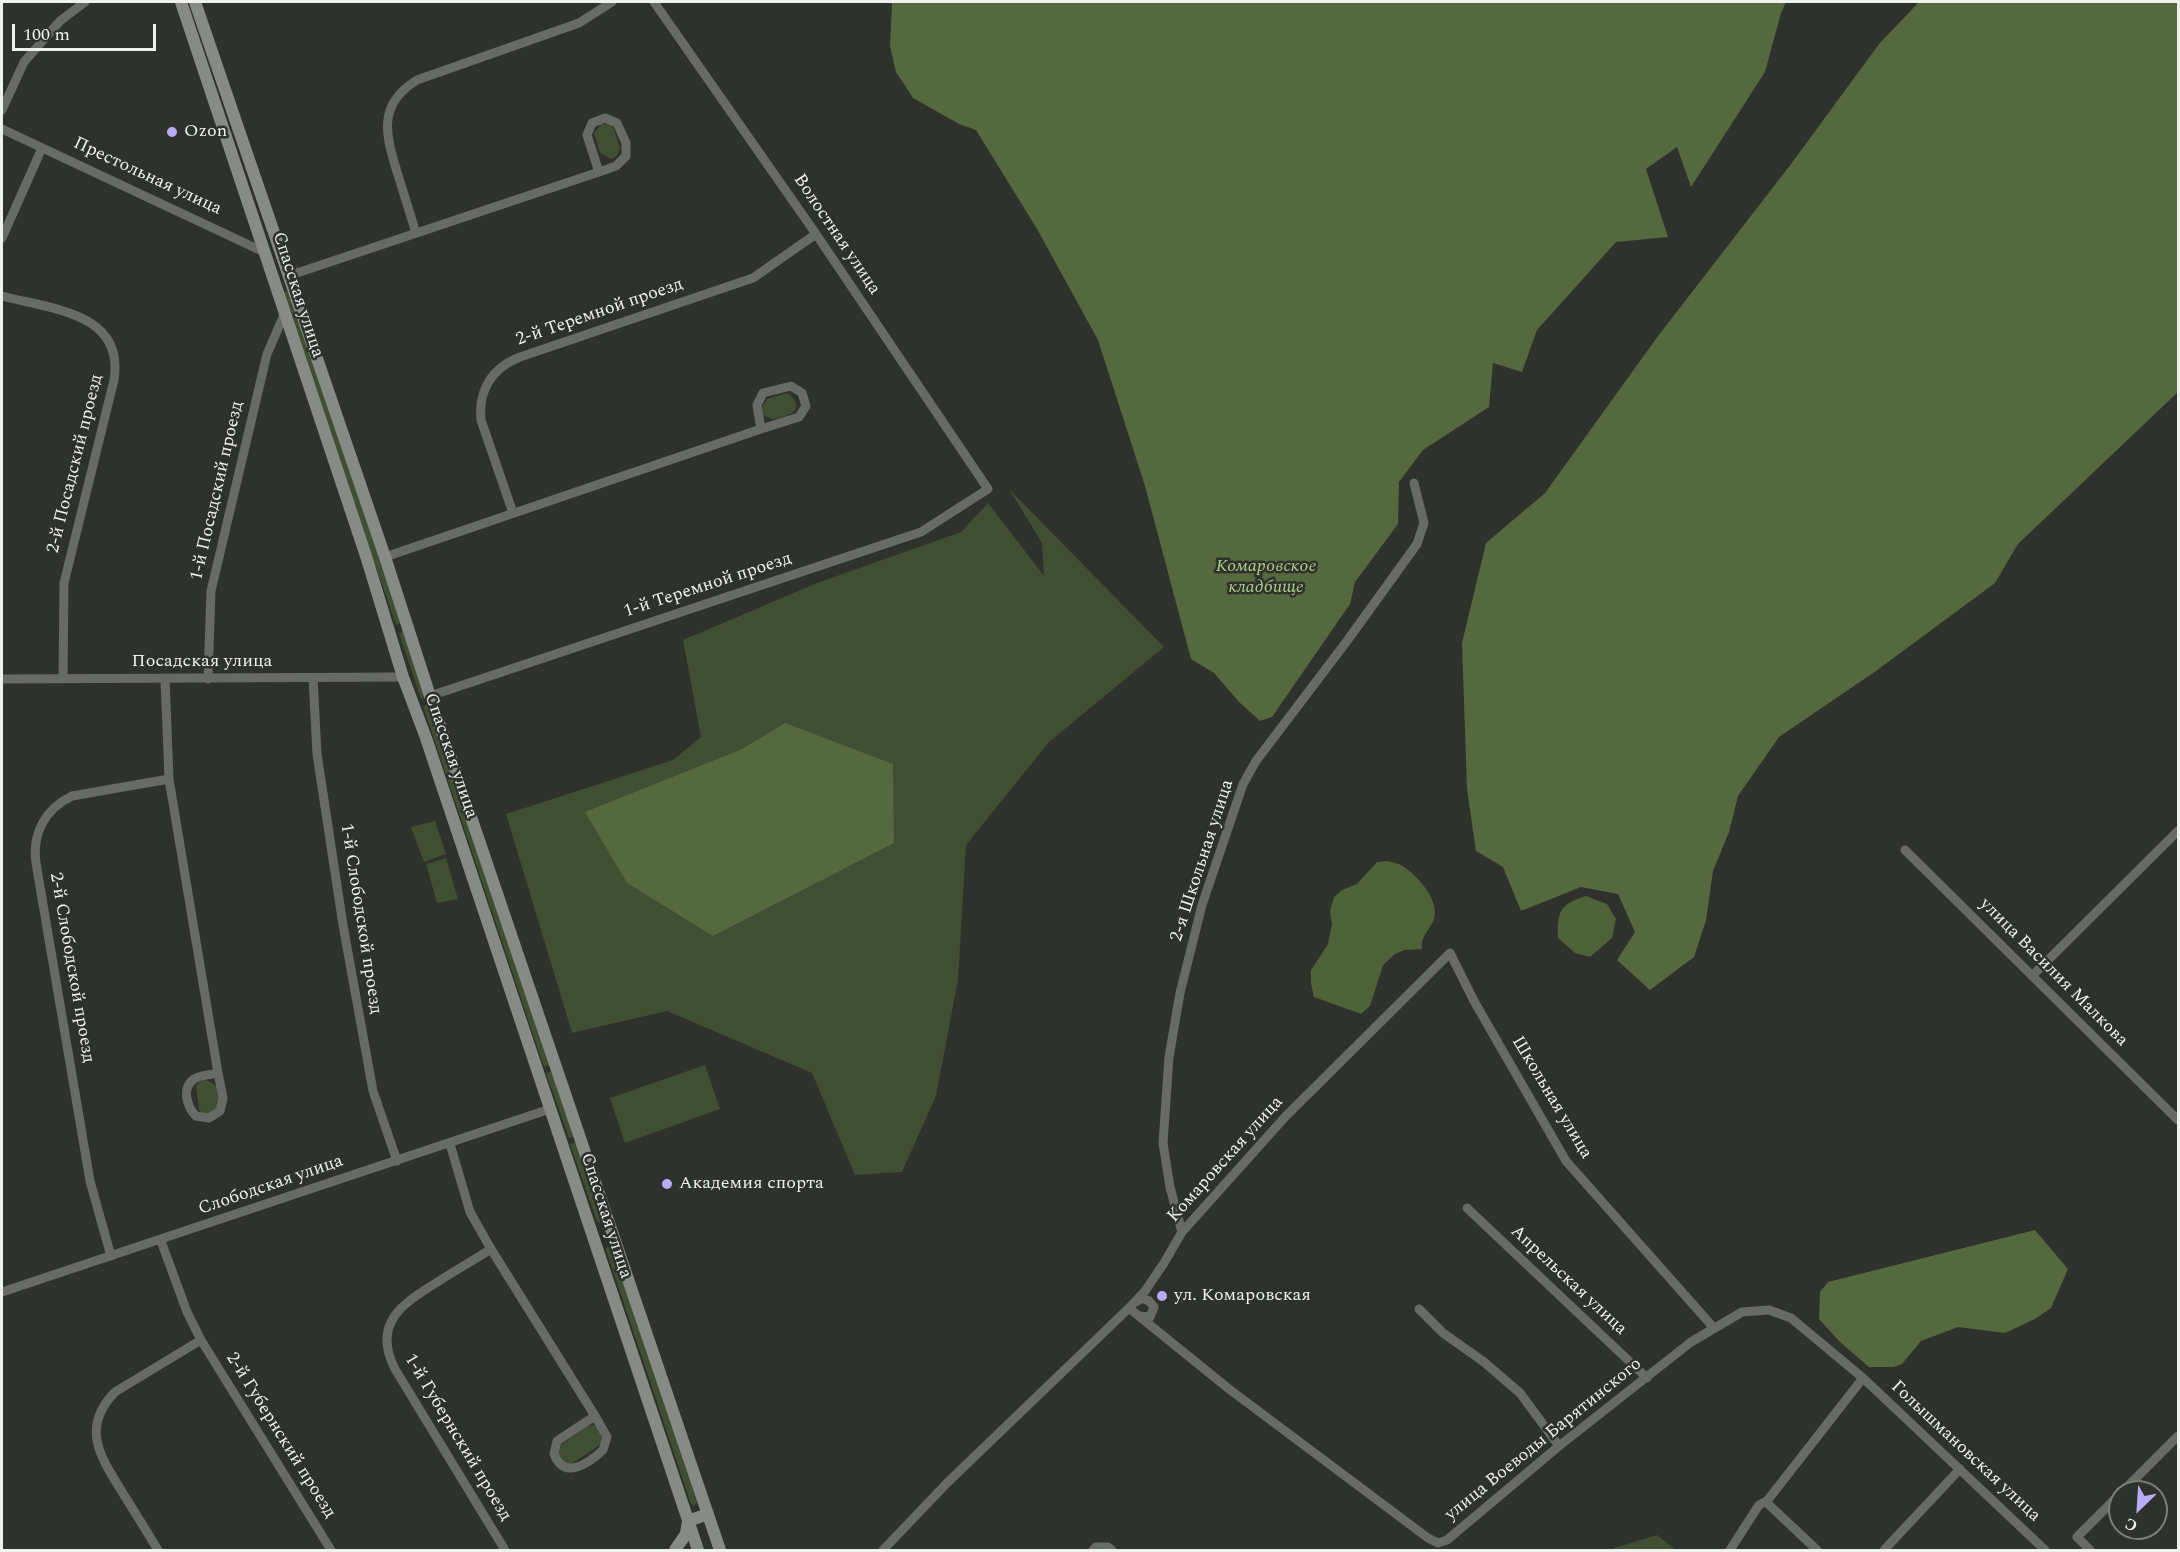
<!DOCTYPE html>
<html>
<head>
<meta charset="utf-8">
<style>
  body { margin:0 }
  #map { position:relative; width:2180px; height:1552px; overflow:hidden; background:#2e312c; font-family:Spectral,serif }
  canvas { display:block }
  .frame { position:absolute; inset:0; border:3px solid #eff1ee; pointer-events:none }
  .north { position:absolute; left:2108px; top:1480px; width:60px; height:60px; box-sizing:border-box; background:#2e312c; border:2px solid #7b7e7a; border-radius:50%; rotate:205deg; font-size:16px; font-weight:700; line-height:24px; text-align:center; color:#eff1ee }
  .north::after { content:''; display:block; margin:auto; width:21px; height:27px; background:#b8abf7; clip-path:polygon(50% 0,100% 100%,50% 72%,0 100%) }
  .scale { position:absolute; left:12px; top:24px; width:144px; height:27px; box-sizing:border-box; border:3px solid #eff1ee; border-top:0; padding-left:8px; font-size:18px; line-height:21px; white-space:nowrap; color:#eff1ee; -webkit-text-stroke:4px #2e312c; paint-order:stroke }
</style>
</head>
<body>
<div id="map">
<canvas width="2180" height="1552"></canvas>
<div class="frame"></div>
<div class="north">С</div>
<div class="scale">100 m</div>
</div>
<script>
const c = document.querySelector('canvas').getContext('2d');
c.lineJoin = 'round';
function fillPath(path, color) { c.fillStyle = color; c.fill(path, 'evenodd'); }
function trace(path, color, width, dash) { c.strokeStyle = color; c.lineWidth = width; c.lineCap = dash ? 'butt' : 'round'; c.setLineDash(dash || []); c.stroke(path); }
function drawText(font, color, halo, rows, align = 'center') {
  c.font = font + ' Spectral,serif'; c.lineWidth = 5; c.setLineDash([]); c.textBaseline = 'middle'; c.strokeStyle = halo; c.fillStyle = color; for (const [text, x, y, turn = 0] of rows) {
    c.save(); c.translate(x, y); c.rotate((+turn || 0) * Math.PI / 180); c.textAlign = isNaN(turn) ? turn : align; if (halo) c.strokeText(text, 0, 0); c.fillText(text, 0, 0); c.restore();
  }
}
const green = new Path2D(`
  M601 124H608L613 127 620 147 617 156 611 159 600 153 594 133Z
  M288 291 402 623 396 625 282 293Z
  M787 393C794 397 801 407 792 413 788 416 778 418 773 419L764 416 761 409 767 399Z
  M1009 489 1164 647 1049 742 966 845 958 980 936 1096 902 1172 855 1175 812 1073 667 1011 572 1033 506 814 673 760 701 737 683 640 817 583 961 532 988 503 1044 576 1042 543Z
  M405 631 426 697 421 699 399 633Z
  M429 704 550 1065 544 1067 423 706Z
  M435 821 446 854 424 862 411 827Z
  M446 858 458 899 437 903 426 864Z
  M705 1065 720 1109 625 1143 610 1098Z
  M553 1071 575 1136 569 1138 546 1073Z
  M205 1080C222 1083 220 1101 214 1113L204 1114 199 1110 196 1086 199 1082Z
  M577 1142 602 1220 599 1223 597 1222 570 1144Z
  M607 1247 612 1248 697 1502 694 1506 691 1504 606 1250Z
  M593 1425 597 1427 603 1436 601 1444 570 1465 558 1458 561 1445 588 1426Z
  M1657 1535 1676 1550H1613L1614 1548Z`);
const forest = new Path2D(`
  M890 2H1786L1781 13 1765 72 1691 187 1677 147 1646 169 1668 237 1616 242 1537 330 1522 372 1493 363 1489 407 1423 450 1399 482 1398 524 1355 582 1350 604 1272 717 1260 721 1239 702 1214 673 1191 659 1145 486 1098 340 1037 229 976 130 959 124 913 98 896 72 890 46 892 4Z
  M1919 2H2178V392L2018 544 1995 583 1876 671 1779 737 1738 796 1729 832 1713 871 1706 920 1694 957 1650 990 1617 960 1635 932 1618 894 1581 887 1521 911 1503 867 1476 851 1467 789 1462 643 1486 543 1545 493 1658 336 1791 164 1879 44Z
  M785 723 893 764 894 843 713 936 627 883 585 812 740 750Z
  M2035 1230 2068 1269 2051 1308 2035 1319 2005 1333 1958 1327 1921 1341 1902 1364 1894 1367H1869L1840 1342 1819 1319 1820 1292 1828 1282Z`);
const water = new Path2D(`
  M1387 861C1391 862 1397 863 1401 865 1416 874 1440 899 1434 919 1431 929 1420 936 1422 949L1405 950 1395 954 1383 965 1370 1006 1361 1014 1314 997 1311 984V970L1328 944 1332 924 1330 911 1334 897 1342 890 1357 884 1377 862Z
  M1586 896 1607 904 1616 919 1612 938 1590 957 1575 953 1558 938C1557 911 1560 904 1586 896Z`);
const street = new Path2D(`
  M2 110 24 62 60 21 85 2
  M2 129 264 252
  M416 233C410 214 404 194 398 175 386 136 376 105 417 80L579 23 612 2
  M2 238 42 148
  M288 273 300 272 599 172 616 166 626 156V143L617 123 605 118 592 123 587 135 599 172
  M2 296C50 309 125 312 114 380L64 583 63 679
  M513 513 481 420C478 390 492 368 520 357L753 278 816 234
  M385 557 761 429 757 405 763 393 791 386 802 393 806 406 799 417 761 429
  M313 678 317 754 343 925 373 1091 397 1161
  M2 679 403 677
  M165 679 169 779 218 1073C211 1075 200 1075 194 1079 181 1088 187 1107 196 1116L209 1118 220 1111 223 1098 218 1073
  M208 679 211 591 267 354 284 315
  M430 696 921 532 988 489 816 234 654 2
  M1905 850 2178 1120
  M2032 976 2178 831
  M450 1144 470 1212 491 1249 595 1416 557 1441 554 1454C564 1481 589 1463 603 1450L607 1437 595 1416
  M1467 1208 1647 1378
  M1182 1232 1170 1187 1163 1143 1169 1057 1180 993 1202 905 1243 784 1256 761 1347 641 1417 544 1424 523 1414 483
  M161 1241 187 1312 201 1340 331 1550
  M491 1249C474 1260 456 1270 439 1281 404 1303 371 1322 395 1369L505 1550
  M111 1256 90 1181 36 863C32 833 45 809 72 796L169 779
  M2 1292 550 1109
  M1136 1302 1142 1298 1149 1301 1154 1307 1150 1317 1139 1316
  M1129 1308 1229 1389 1428 1538 1438 1543 1447 1540 1559 1446 1691 1342 1742 1312 1769 1310 1791 1318 1863 1378 2045 1550
  M1419 1309 1443 1333 1484 1362 1520 1393 1559 1446
  M2122 1492 2178 1436
  M1766 1502 1817 1550
  M158 1550C147 1532 136 1514 124 1495 102 1459 79 1429 115 1392L201 1340
  M883 1550 947 1483 1129 1308 1145 1291 1164 1263 1182 1232 1285 1117 1450 953 1474 1001 1566 1161 1713 1327
  M1093 1550 1096 1547H1108L1112 1550
  M1730 1550 1759 1505 1767 1501 1863 1378
  M1884 1550 1960 1469
  M2090 1550 2077 1537 2120 1494`);
const secondary = new Path2D(`
  M181 2 366 556 403 677 426 738 698 1550
  M195 2 385 557 430 696 720 1550
  M675 1550 686 1534 688 1521 708 1514`);
const markers = [
  [172,132,6,"#b8abf7"],
  [667,1184,6,"#b8abf7"],
  [1162,1296,6,"#b8abf7"]
];
const poiNames = [
  ["Ozon",184,132],
  ["Академия спорта",679,1184],
  ["ул. Комаровская",1174,1296]
];
const streetNames = [
  ["Престольная улица",147,177,25],
  ["Волостная улица",836,235,56],
  ["Спасская улица",297,295,72],
  ["2-й Теремной проезд",600,313,-19],
  ["2-й Посадский проезд",76,464,-76],
  ["1-й Посадский проезд",218,491,-77],
  ["1-й Теремной проезд",708,586,-18],
  ["Посадская улица",202,662],
  ["Спасская улица",450,756,71],
  ["2-я Школьная улица",1203,861,-72],
  ["1-й Слободской проезд",360,919,81],
  ["2-й Слободской проезд",71,968,80],
  ["улица Василия Малкова",2053,973,45],
  ["Школьная улица",1551,1098,59],
  ["Комаровская улица",1226,1160,-48],
  ["Слободская улица",271,1186,-19],
  ["Спасская улица",605,1216,72],
  ["Апрельская улица",1568,1281,43],
  ["2-й Губернский проезд",280,1436,58],
  ["1-й Губернский проезд",457,1438,59],
  ["улица Воеводы Барятинского",1544,1440,-39],
  ["Голышмановская улица",1965,1452,43]
];
const parkNames = [
  ["Комаровское",1266,567],
  ["кладбище",1266,588]
];
fillPath(green, '#404e31');
fillPath(forest, '#54693d');
fillPath(water, '#4d6236');
trace(street, '#686a67', 9);
trace(secondary, '#888a86', 12);
for (const [x, y, r, color] of markers) { const dot = new Path2D(); dot.arc(x, y, r, 0, 2 * Math.PI); c.fillStyle = color; c.fill(dot); trace(dot, '#2e312c', 2); }
drawText('18px', '#eff1ee', '#2e312c', poiNames, 'left');
drawText('18px', '#eff1ee', '#2e312c', streetNames);
drawText('italic 18px', '#accf88', '#2e312c', parkNames);
</script>
</body>
</html>
